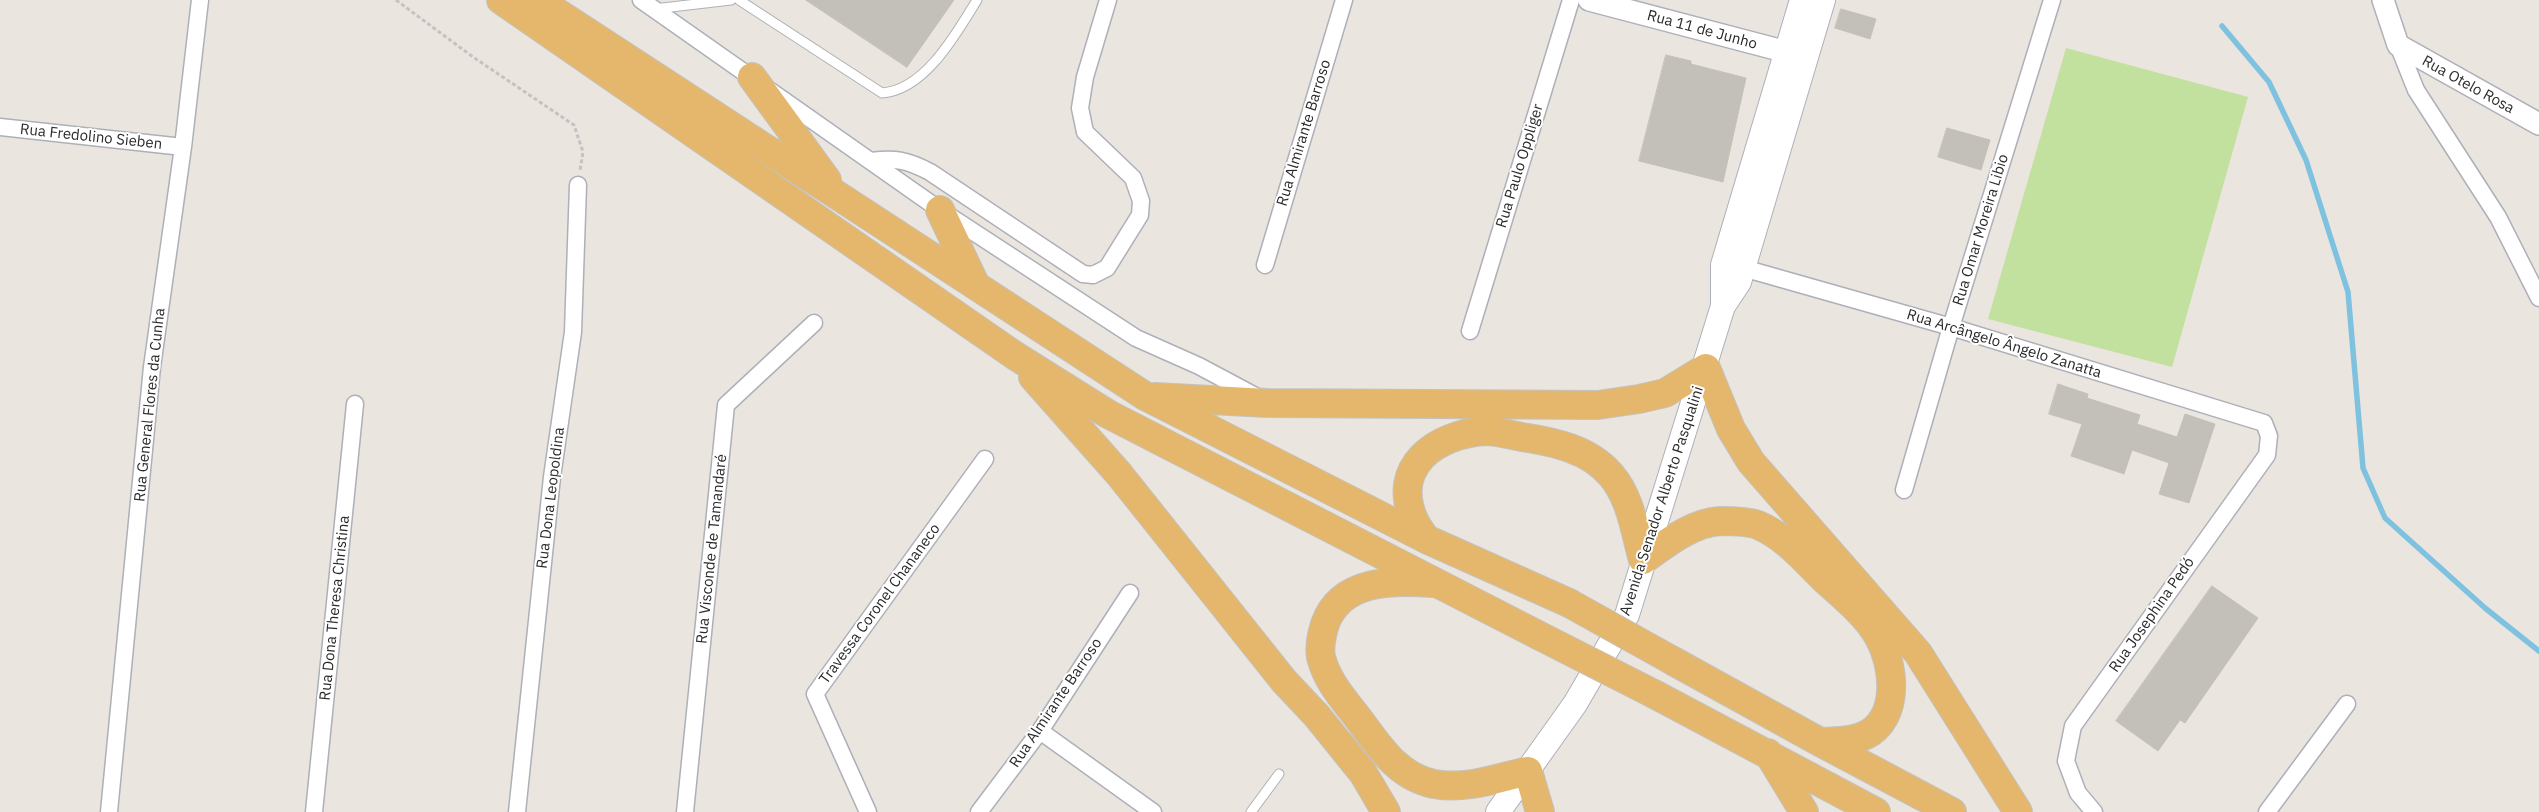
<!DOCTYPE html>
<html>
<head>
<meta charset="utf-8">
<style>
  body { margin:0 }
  canvas { display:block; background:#eae5de }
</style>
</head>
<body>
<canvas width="2539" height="812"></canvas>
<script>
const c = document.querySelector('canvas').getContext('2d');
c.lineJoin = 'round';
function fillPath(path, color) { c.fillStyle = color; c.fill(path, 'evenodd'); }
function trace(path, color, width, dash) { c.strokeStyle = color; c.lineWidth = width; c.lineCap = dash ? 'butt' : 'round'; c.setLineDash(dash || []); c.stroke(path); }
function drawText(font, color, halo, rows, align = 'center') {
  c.font = font + ' "IBM Plex Sans",sans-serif'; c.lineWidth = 4; c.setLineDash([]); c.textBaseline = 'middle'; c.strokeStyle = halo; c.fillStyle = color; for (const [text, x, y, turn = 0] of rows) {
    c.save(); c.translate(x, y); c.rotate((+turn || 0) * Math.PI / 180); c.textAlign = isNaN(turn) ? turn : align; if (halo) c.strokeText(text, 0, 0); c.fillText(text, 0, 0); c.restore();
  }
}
const pitch = new Path2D(`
  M2066 48 2248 97 2172 367 1988 319Z`);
const stream = new Path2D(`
  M2222 26 2269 82 2306 160 2348 292 2363 468 2385 518 2485 608 2539 651`);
const building = new Path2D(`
  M806 0H954L907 67Z
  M1841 9 1876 19 1870 39 1835 28Z
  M1666 55 1691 61V64L1746 78 1723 182 1639 161Z
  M1947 128 1990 140 1981 170 1938 157Z
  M2058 384 2088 394 2087 398 2140 415 2137 424 2177 437 2185 414 2215 424 2189 503 2159 494 2169 463 2132 450 2124 474 2071 456 2082 424 2049 414Z
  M2212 586 2258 618 2185 723 2180 720 2158 751 2116 721Z`);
const path = new Path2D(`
  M396 0 473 57 574 125 583 152 580 170`);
const service = new Path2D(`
  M739 0 882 93C925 90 956 34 977 0
  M654 9 731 0
  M1251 812 1279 774`);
const minor = new Path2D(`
  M641 0 940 210 1136 338 1199 366 1259 398
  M2398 45 2416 90 2498 217 2539 298
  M0 127 183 147
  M871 161C896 158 907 160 930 172L1083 274 1093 275 1107 268 1140 215 1141 201 1133 178 1085 132 1080 108 1085 77 1108 0
  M1265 265 1344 0
  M1743 268 1951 327 2264 423 2269 436 2267 455 2073 726 2066 761 2078 793 2094 812
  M1470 331 1571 0
  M1904 490 1951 327 2052 0
  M1040 731 1153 812
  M109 812 152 367 183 147 200 0
  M314 812 355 404
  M517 812 552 477 573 332 578 185
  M685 812 726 405 814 323
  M868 812 815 694 985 459
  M979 812 1040 731 1130 593
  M2267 812 2347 704`);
const tertiary = new Path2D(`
  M1589 0 1787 52
  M2383 0 2398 45 2539 124`);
const secondary = new Path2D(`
  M1723 306V265L1802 0
  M1498 812 1575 704 1627 615 1723 306 1739 282 1823 0`);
const trunk = new Path2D(`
  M501 0 1014 355 1108 414 1538 635
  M538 0 1145 396 1426 539 1569 603
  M752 77 827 180
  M940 210 975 284
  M1033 377 1119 474 1284 681 1317 716 1363 773 1386 812
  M1155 397 1267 403 1598 405 1639 399 1665 393 1706 368 1731 429 1751 462 1918 653 2018 812
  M1426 539C1422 533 1417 527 1414 520 1390 466 1437 434 1485 431 1497 431 1510 435 1522 437 1554 442 1589 449 1611 475 1631 498 1635 532 1643 560 1666 544 1691 523 1720 521 1732 521 1747 521 1758 525 1784 536 1802 557 1822 577 1839 593 1860 609 1873 628 1893 655 1902 710 1871 732 1856 742 1837 741 1820 742
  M1433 583C1394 580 1341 579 1325 624 1322 633 1319 648 1321 657 1327 682 1346 702 1361 722 1381 749 1399 777 1434 784 1466 790 1498 778 1528 771L1540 812
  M1675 662 1820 742 1952 812
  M1656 695 1876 812
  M1768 753 1804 812`);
const trunkBridge = new Path2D(`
  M1569 603 1675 662
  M1538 635 1656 695`);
const streetNames = [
  ["Rua 11 de Junho",1702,30,15],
  ["Rua Otelo Rosa",2468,85,29],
  ["Rua Almirante Barroso",1304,133,-73],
  ["Rua Fredolino Sieben",91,137,6],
  ["Rua Paulo Oppliger",1520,166,-73],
  ["Rua Omar Moreira Libio",1981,230,-73],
  ["Rua Arcângelo Ângelo Zanatta",2004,344,17],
  ["Rua General Flores da Cunha",150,405,-84],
  ["Rua Dona Leopoldina",551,498,-83],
  ["Avenida Senador Alberto Pasqualini",1662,501,-72],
  ["Rua Visconde de Tamandaré",712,549,-84],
  ["Travessa Coronel Chananeco",880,604,-54],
  ["Rua Dona Theresa Christina",335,608,-84],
  ["Rua Josephina Pedó",2152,615,-55],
  ["Rua Almirante Barroso",1056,703,-56]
];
fillPath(pitch, '#c2e09e');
trace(stream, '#7ec2e0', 5.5);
fillPath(building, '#c3bfb9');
trace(building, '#c6c1b8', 1);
trace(service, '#aeb0b9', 11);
trace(minor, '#aeb0b9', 19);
trace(tertiary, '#aeb0b9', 24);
trace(secondary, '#aeb0b9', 26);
trace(trunk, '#c3c3c3', 30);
trace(path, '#c3c3c3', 3, [4, 2.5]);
trace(service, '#fff', 9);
trace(minor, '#fff', 16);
trace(tertiary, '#fff', 21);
trace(secondary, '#fff', 24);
trace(trunk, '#e4b76c', 28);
trace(trunkBridge, '#c3c3c3', 30, []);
trace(trunkBridge, '#e4b76c', 28);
drawText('15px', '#2a2a2a', '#fff', streetNames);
</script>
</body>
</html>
